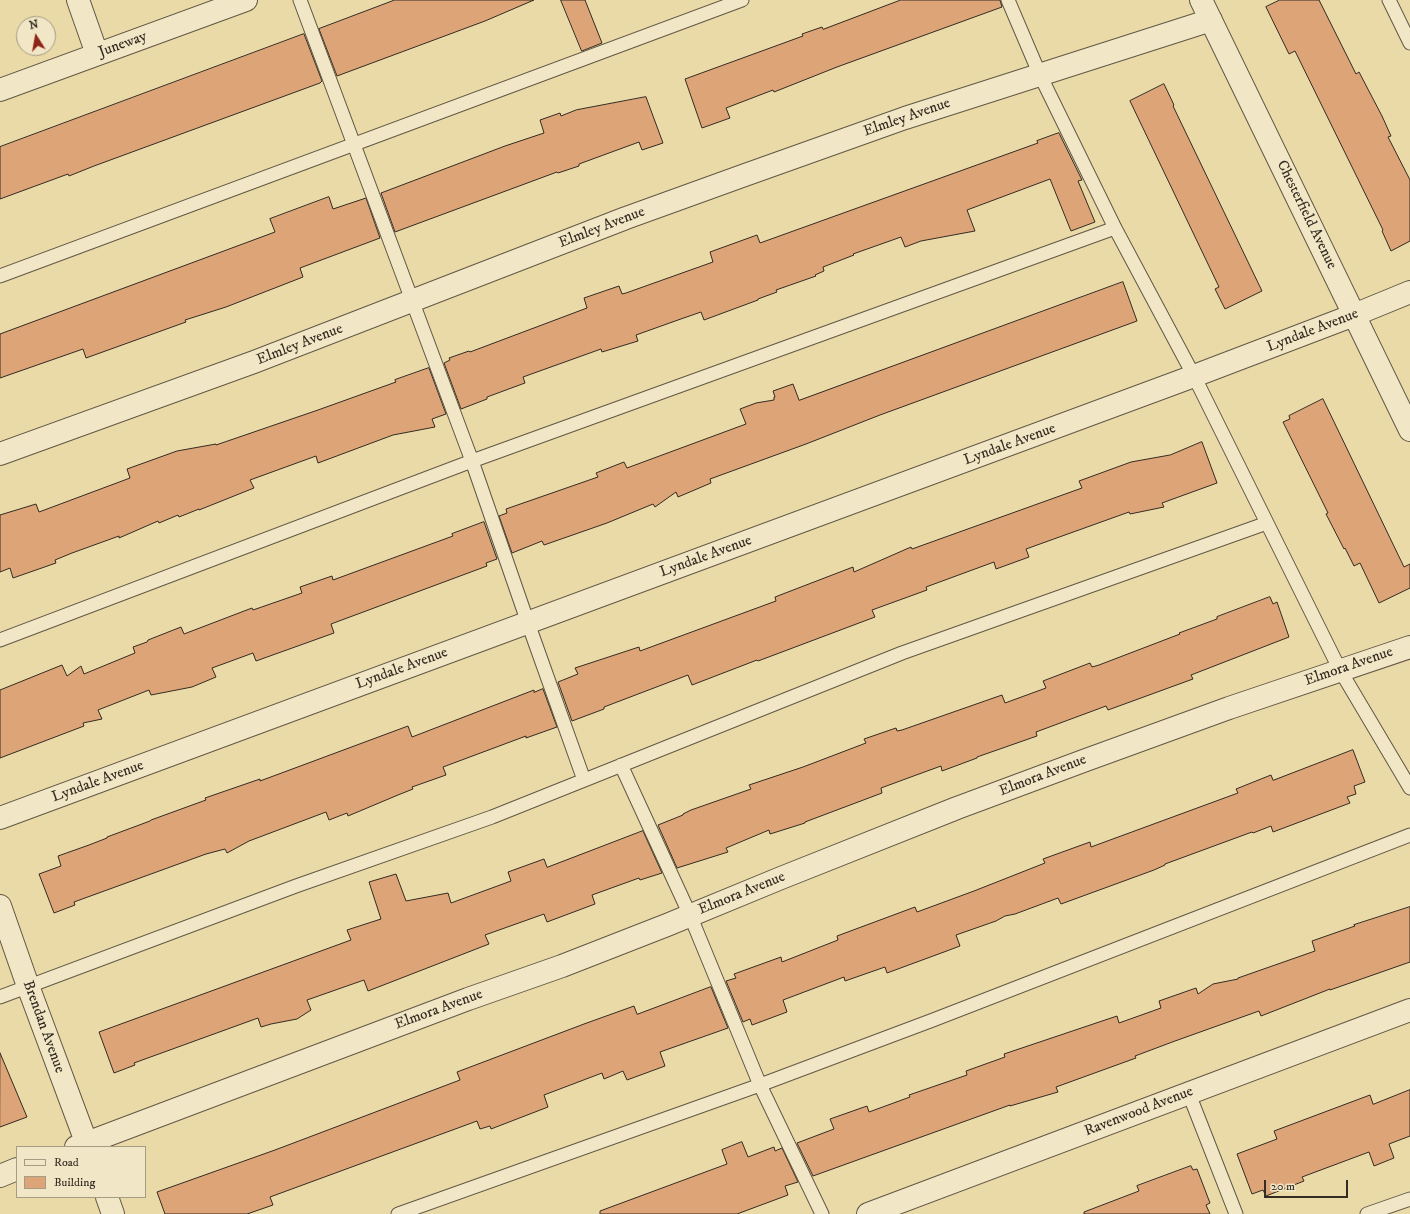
<!DOCTYPE html>
<html>
<head>
<meta charset="utf-8">
<style>
  body { margin:0 }
  #map { position:relative; width:1410px; height:1214px; overflow:hidden; background:#e9daa8; font-family:"IM FELL DW Pica",serif }
  canvas { display:block }
  .legend { position:absolute; left:16px; top:1146px; width:130px; height:52px; box-sizing:border-box; background:#f1e7c6; border:1px solid #a59c84; margin:0; padding:5px 7px; list-style:none; font-size:12px; color:#342b22 }
  .legend li { display:flex; align-items:center; gap:8px; height:20px }
  .legend b { width:20px; border:1px solid #a59c84 }
  .north { position:absolute; left:16px; top:16px; width:40px; height:40px; box-sizing:border-box; background:#f1e7c6; border:1px solid #a59c84; border-radius:50%; rotate:349deg; font-size:11px; font-weight:700; line-height:16px; text-align:center; color:#342b22 }
  .north::after { content:''; display:block; margin:auto; width:14px; height:18px; background:#8f2418; clip-path:polygon(50% 0,100% 100%,50% 72%,0 100%) }
  .scale { position:absolute; left:1264px; top:1180px; width:84px; height:18px; box-sizing:border-box; border:2px solid #342b22; border-top:0; padding-left:5px; font-size:12px; line-height:14px; white-space:nowrap; color:#342b22; -webkit-text-stroke:3px #f1e7c6; paint-order:stroke }
</style>
</head>
<body>
<div id="map">
<canvas width="1410" height="1214"></canvas>
<ul class="legend">
<li><b style="height:5px;background:#f1e7c6"></b>Road</li>
<li><b style="height:11px;background:#dca477"></b>Building</li>
</ul>
<div class="north">N</div>
<div class="scale">20 m</div>
</div>
<script>
const c = document.querySelector('canvas').getContext('2d');
c.lineJoin = 'round';
function fillPath(path, color) { c.fillStyle = color; c.fill(path, 'evenodd'); }
function trace(path, color, width, dash) { c.strokeStyle = color; c.lineWidth = width; c.lineCap = dash ? 'butt' : 'round'; c.setLineDash(dash || []); c.stroke(path); }
function drawText(font, color, halo, rows, align = 'center') {
  c.font = font + ' "IM FELL DW Pica",serif'; c.lineWidth = 3.5; c.setLineDash([]); c.textBaseline = 'middle'; c.strokeStyle = halo; c.fillStyle = color; for (const [text, x, y, turn = 0] of rows) {
    c.save(); c.translate(x, y); c.rotate((+turn || 0) * Math.PI / 180); c.textAlign = isNaN(turn) ? turn : align; if (halo) c.strokeText(text, 0, 0); c.fillText(text, 0, 0); c.restore();
  }
}
const building = new Path2D(`
  M395 0H534L485 21 337 76 319 29Z
  M561 0H585L602 43 582 51Z
  M901 0H1000L1002 7 837 67 774 92 773 90 726 108 730 118 702 128 685 79 803 36 802 34 822 27 823 29Z
  M1280 0H1319L1356 74 1359 72 1382 116 1391 136 1388 137 1410 180V241L1391 251 1382 231 1383 230 1295 51 1289 54 1266 7Z
  M304 34 322 81 320 83 94 166 69 176 68 174 0 199V147Z
  M1164 84 1174 105 1173 106 1262 291 1225 309 1215 289 1219 287 1130 101Z
  M646 97 663 143 642 150 639 142 579 164V166L558 173 557 172 395 232 381 193 505 146 544 133 540 120 560 113 561 116 576 110Z
  M1059 133 1082 180 1078 181 1095 222 1071 231 1050 179 967 210 975 231 921 241 905 247 901 237 853 254 854 255 823 267 824 271 815 275 816 276 776 290 777 292 758 299V300L704 320 701 312 678 320 636 335 638 341 602 352 601 349 523 377 525 383 487 397V399L461 409 444 363 450 360 449 358 469 351 470 352 587 308 584 298 619 286 622 294 626 293 713 262 710 252 757 235 760 243 1038 143 1037 141Z
  M329 197 333 209 366 198 380 238 300 268 303 277 226 307 185 320 186 322 86 358 83 349 0 378V334L275 232 270 219Z
  M1123 282 1137 321 880 415 806 444 710 479 711 483 678 497 676 492 655 507 653 504 607 523 544 545 542 541 512 553 499 516 507 513 506 509 598 477 596 473 624 462 627 468 746 424 740 409 756 403 774 400V397H775L773 391 793 384 799 400Z
  M429 368 446 414 432 419 435 427 393 435 318 463 316 456 250 480 254 488 199 510V509L179 517 178 515 159 523 158 521 119 538V536L72 553 55 560 56 563 13 578 10 568 0 572V515L36 504 39 512 130 478 127 469 177 451 216 444V445L318 410 396 382 395 380Z
  M1323 399 1404 567 1410 564V588L1379 603 1360 563 1354 566 1345 548 1344 549 1326 514 1328 513 1283 422 1290 419 1289 416Z
  M1202 442 1217 483 1162 503 1164 507 1130 514 1129 512 1026 549 1029 557 996 569 994 562 926 587 927 590 872 610 875 617 758 661 757 660 692 685 688 675 604 707V709L572 721 558 682 578 674 575 668 639 647 640 651 776 601 775 597 853 567 854 572 911 547 912 549 1082 488 1079 481 1131 462 1170 455Z
  M484 522 497 559 486 563 487 566 331 624 334 633 256 661 253 653 212 668 216 677 192 687 151 695 149 690 98 710 102 719 83 723 84 726 0 758V690L62 665 67 676 81 666 84 674 135 653 133 647 147 642 148 640 181 627 184 634 252 608 253 610 302 593 300 587 332 576 333 580 453 536 452 534Z
  M1270 597 1273 604 1277 602 1289 637 1191 675 1193 679 1108 710 1106 706 1036 732 1037 736 977 757V758L942 771 941 766 919 774 881 788 882 793 805 822V823L770 834 769 830 726 848 728 852 677 868 658 825 683 815V814L691 810 751 789 749 785 803 767 866 743 864 739 896 728 897 731 902 730 1002 695 1005 703 1046 688 1043 681 1090 663 1092 667 1099 665 1180 634 1179 633 1217 619V617Z
  M543 689 557 727 526 738V736L443 767 446 775 412 787 413 789 398 795 348 816 347 813 329 820 326 812 249 841 227 853 225 849 206 854 74 902 75 905 54 913 39 874 61 866 58 856 89 845 107 838V837L150 821 151 820 206 800 205 798 260 779V781L408 726 412 737 534 690V692Z
  M1353 750 1365 782 1354 786 1356 794 1347 797 1350 803 1273 832 1271 826 1253 833 1252 832 1165 864V865L1154 870 1061 904 1058 898 1015 914 1005 916 996 921 956 935 960 946 944 952 887 973 885 967 845 981 844 977 783 1000 787 1012 752 1025 750 1019 743 1022 726 981 736 978 734 974 781 957 782 962 838 940 837 936 915 907 917 912 974 891 1045 863 1043 859 1090 842 1091 847 1238 793 1236 789 1271 775 1273 780Z
  M643 831 662 873 640 880 639 878 592 895 595 904 547 922 544 914 485 935 489 944 368 991 364 980 307 1000 311 1010 297 1019 271 1024 261 1027 258 1018 134 1063 135 1065 114 1073 99 1032 351 940 347 930 381 919 369 882 396 874 406 901 448 893 451 903 511 881 508 872 544 859 547 867Z
  M1410 907V962L1330 990V989L1261 1016 1259 1011 1175 1041 1135 1056 1136 1058 1056 1087 1058 1092 1010 1106V1105L813 1176 797 1143 834 1129 830 1119 867 1106 869 1112 910 1097 909 1095 967 1075 966 1071 1005 1057 1004 1054 1117 1016 1119 1023 1161 1008 1159 1001 1196 988 1198 994 1213 984 1238 979V978L1315 951 1312 941 1355 926 1354 925Z
  M711 987 728 1028 660 1052 665 1066 627 1080 623 1071 604 1079 602 1073 544 1095 548 1107 491 1129 490 1126 480 1129 477 1121 270 1197 273 1205 247 1214H165L157 1192 275 1150 460 1080 457 1072 584 1024 634 1006 637 1014Z
  M0 1053 27 1117 0 1127Z
  M1410 1090V1136L1389 1144 1394 1158 1374 1166 1369 1152 1302 1177 1304 1181 1266 1196 1263 1190 1252 1194 1237 1154 1277 1139 1274 1131 1370 1095 1373 1104Z
  M742 1142 748 1157 774 1147 775 1151 782 1148 798 1182 785 1186 788 1195 737 1214H600V1211L727 1164 722 1150Z
  M1191 1166 1193 1170 1197 1169 1210 1203 1206 1205 1210 1214H1084V1212L1139 1191 1137 1186Z`);
const lane = new Path2D(`
  M300 0 472 461 528 623 584 780
  M1008 0 1040 75 1115 228 1194 376 1340 670 1410 788
  M1389 0 1410 43
  M0 276 742 0
  M0 640 472 461 1115 228
  M621 765 690 915 760 1085 822 1214
  M0 997 296 886 492 817 902 653 1267 523
  M1189 1094 1236 1214
  M398 1214 760 1085 933 1020 1410 835
  M1367 1214 1410 1199`);
const street = new Path2D(`
  M78 0 97 54
  M1201 0 1410 430
  M0 90 246 0
  M0 454 254 362 626 218 745 175 905 118 1211 20
  M0 818 1194 376 1354 315 1410 292
  M0 906 28 986 88 1147
  M76 1147 468 999 562 966 667 925 781 878 957 808 1086 760 1229 708 1410 647
  M0 1176 17 1169
  M107 1197 113 1214
  M868 1214 1410 1010`);
const streetNames = [
  ["Juneway",123,45,-20],
  ["Elmley Avenue",907,118,-19],
  ["Chesterfield Avenue",1306,215,64],
  ["Elmley Avenue",602,228,-21],
  ["Lyndale Avenue",1313,331,-21],
  ["Elmley Avenue",300,345,-21],
  ["Lyndale Avenue",1010,445,-20],
  ["Lyndale Avenue",706,557,-20],
  ["Elmora Avenue",1349,667,-19],
  ["Lyndale Avenue",402,669,-20],
  ["Elmora Avenue",1043,776,-21],
  ["Lyndale Avenue",98,782,-20],
  ["Elmora Avenue",742,894,-22],
  ["Elmora Avenue",439,1010,-20],
  ["Brendan Avenue",43,1027,70],
  ["Ravenwood Avenue",1139,1112,-21]
];
fillPath(building, '#dca477');
trace(building, '#342b22', 1);
trace(lane, '#615744', 15);
trace(street, '#615744', 24);
trace(lane, '#f1e7c6', 13);
trace(street, '#f1e7c6', 22);
drawText('15px', '#342b22', '#f1e7c6', streetNames);
</script>
</body>
</html>
